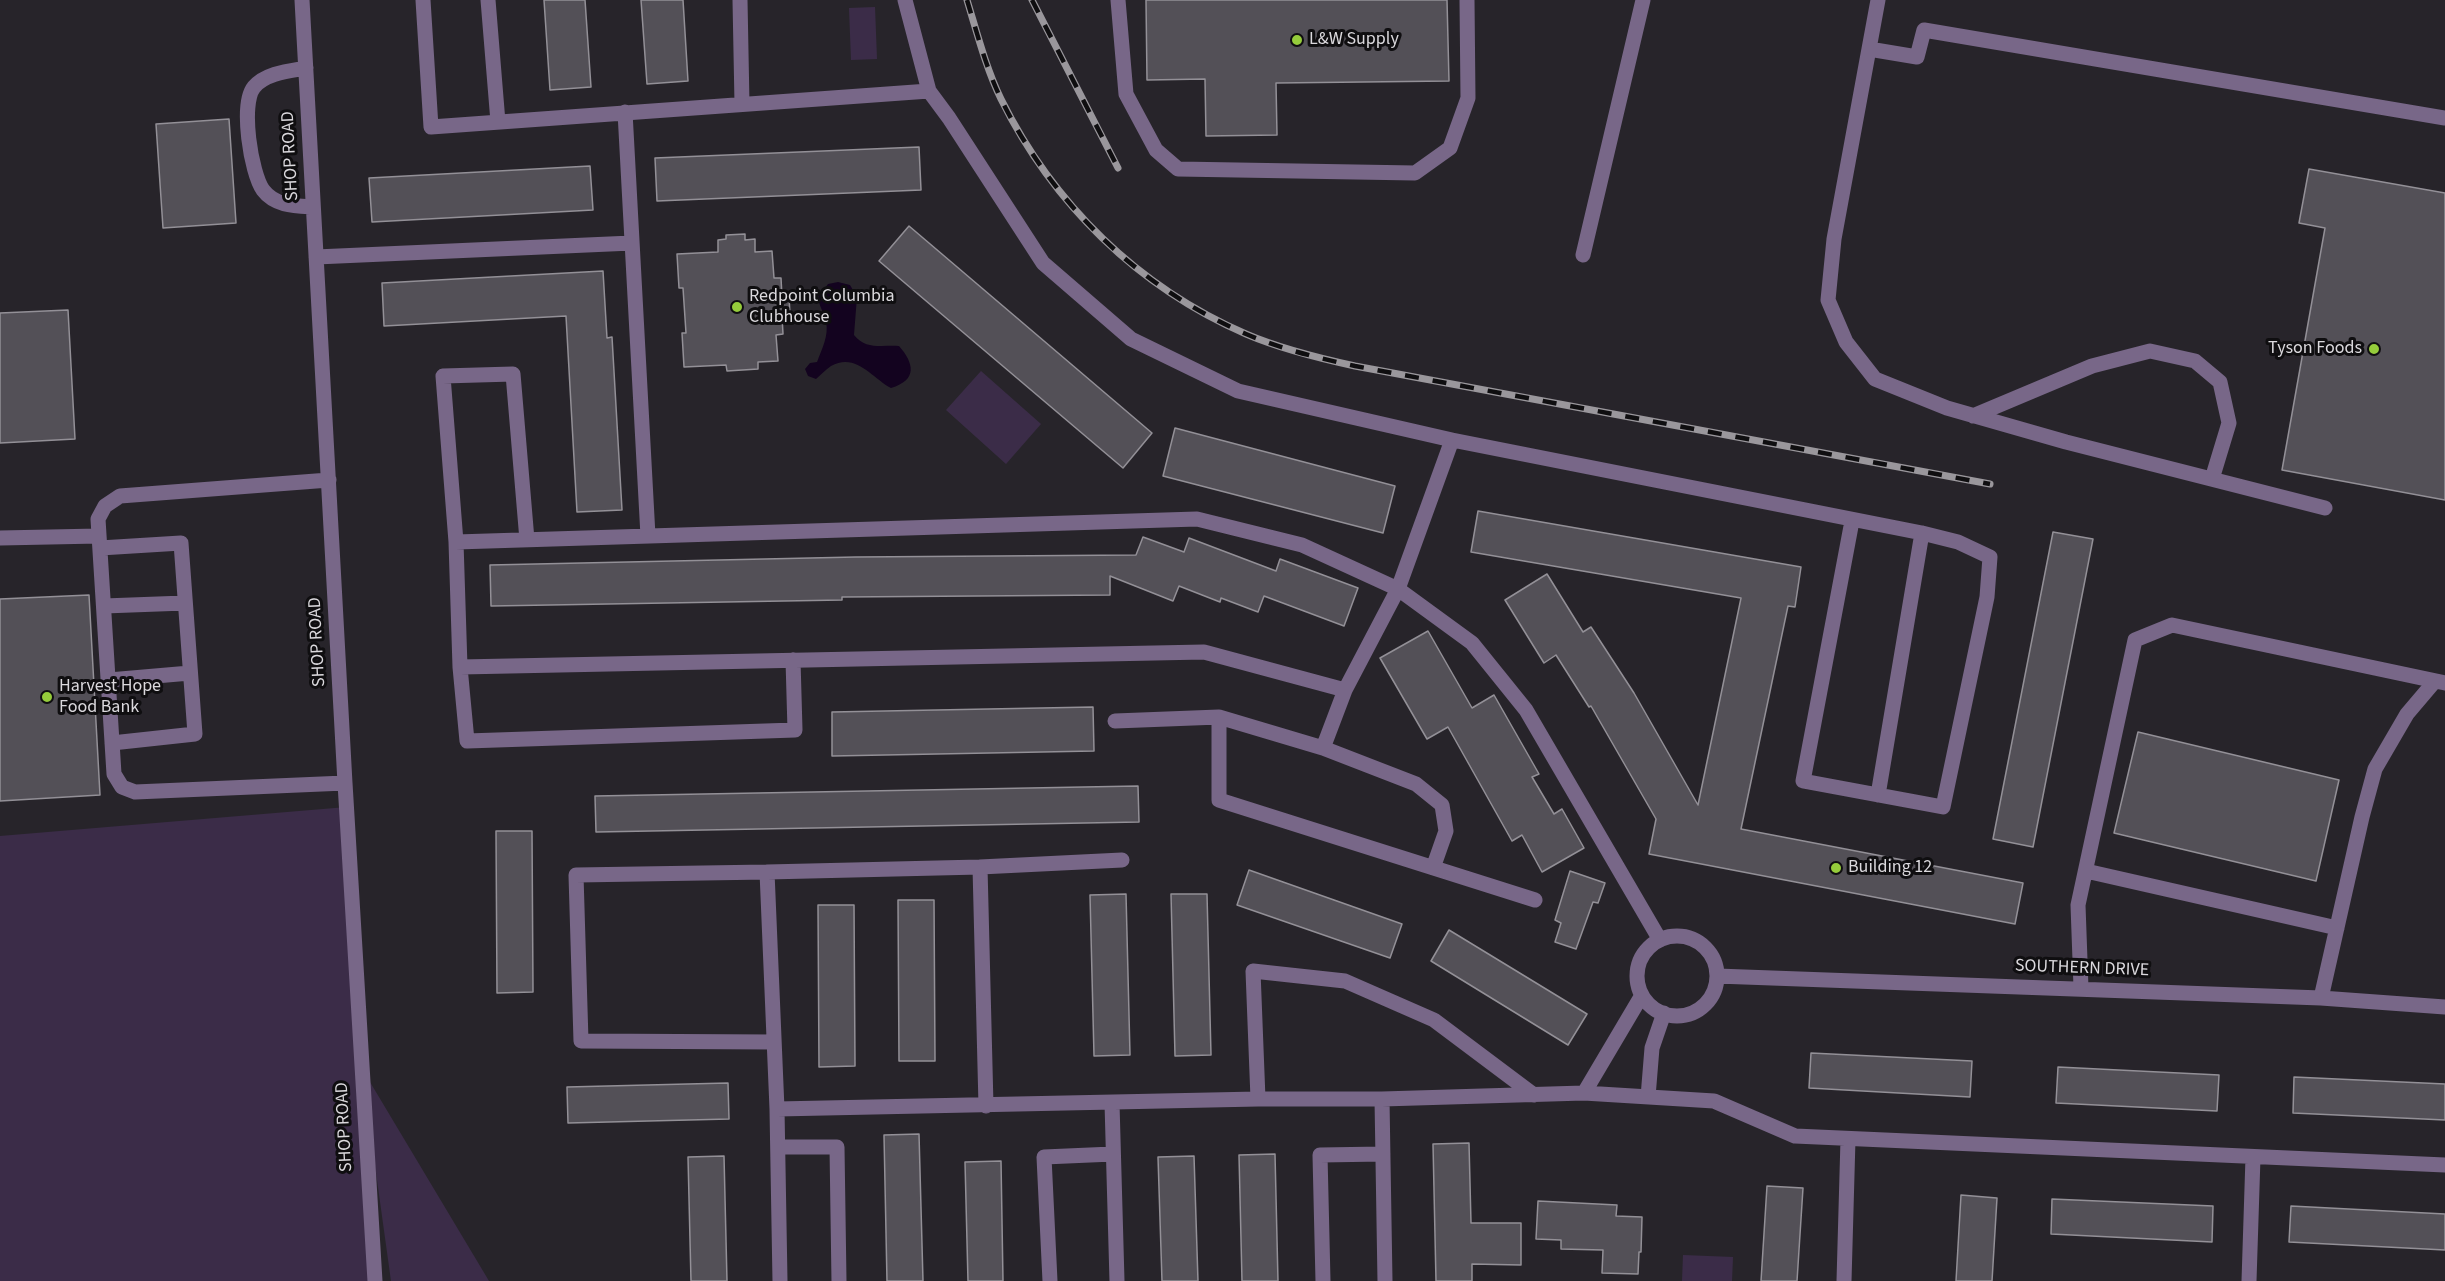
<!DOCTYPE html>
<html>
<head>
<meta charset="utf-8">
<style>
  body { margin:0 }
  canvas { display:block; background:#27242a }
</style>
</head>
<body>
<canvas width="2445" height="1281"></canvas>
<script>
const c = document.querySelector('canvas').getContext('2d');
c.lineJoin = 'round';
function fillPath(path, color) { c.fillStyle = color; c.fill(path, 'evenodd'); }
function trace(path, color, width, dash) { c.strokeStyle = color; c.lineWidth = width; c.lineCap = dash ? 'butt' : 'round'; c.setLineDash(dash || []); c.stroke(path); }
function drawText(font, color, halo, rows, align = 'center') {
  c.font = font + ' "Source Sans 3",sans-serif'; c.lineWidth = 6; c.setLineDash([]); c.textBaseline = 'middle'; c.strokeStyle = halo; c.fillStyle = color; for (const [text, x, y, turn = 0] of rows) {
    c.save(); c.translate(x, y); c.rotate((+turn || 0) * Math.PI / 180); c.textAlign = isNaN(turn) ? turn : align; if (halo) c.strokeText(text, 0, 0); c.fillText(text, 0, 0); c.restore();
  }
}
const green = new Path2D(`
  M875 7 877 59 851 60 849 8Z
  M981 371 1041 424 1006 464 946 410Z
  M347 807 361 1067 489 1281H391L363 1079 376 1281H0V836Z
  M1683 1255 1733 1257 1732 1281H1682Z`);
const water = new Path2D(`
  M838 282 850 285 857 297 854 335C866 350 881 345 899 346 914 363 918 380 891 388 872 378 856 352 831 366 825 370 821 375 816 379L808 376 805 369 810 363 817 362C822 349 829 335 826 322 824 313 819 306 818 297L828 284Z`);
const building = new Path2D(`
  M544 0H585L591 87 550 90Z
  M641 0H683L688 81 647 84Z
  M1146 0H1447L1449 81 1276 83 1277 135 1206 136 1205 79 1147 80Z
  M229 119 236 223 163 228 156 124Z
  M919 147 921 190 657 201 655 158Z
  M590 166 593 210 372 222 369 178Z
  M2309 169 2445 193V500L2282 470 2325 228 2299 223Z
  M909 226 1152 433 1123 468 879 261Z
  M745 234V240L755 239V252L772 251 774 278H781L782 297 789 296 790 315 782 316 783 334 776 335 778 361 758 362V369L727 371 726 365 684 367 682 333H686L683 288H679L677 254 718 252V240L726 239V235Z
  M603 271 607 338 612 337 622 510 577 512 566 316 384 326 382 283Z
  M68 310 75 439 0 443V313Z
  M1175 428 1395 486 1383 533 1163 476Z
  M1478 511 1801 567 1795 607 1788 606 1741 829 2023 883 2015 924 1649 854 1656 819 1591 706 1589 707 1556 655 1544 663 1505 600 1547 574 1583 632 1591 627 1634 693 1698 805 1741 598 1471 552Z
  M2053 532 2093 539 2033 847 1993 839Z
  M1143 537 1184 552 1189 538 1276 571 1280 559 1358 588 1344 626 1264 596 1258 612 1221 598 1220 602 1179 586 1173 601 1110 576V595L842 597V600L491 606 490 565 856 557 1136 555Z
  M89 595 100 795 0 801V599Z
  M1428 631 1472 708 1494 695 1539 774 1532 777 1554 814 1562 809 1584 848 1542 872 1522 835 1512 841 1448 727 1427 739 1380 658Z
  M1093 707 1094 751 832 756V712Z
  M2138 732 2339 780 2316 881 2114 833Z
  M1138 786 1139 822 596 832 595 796Z
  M496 831H532L533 992 497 993Z
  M1249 870 1402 924 1390 958 1237 905Z
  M1570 871 1605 883 1598 903 1593 902 1576 949 1555 942 1561 923 1555 920Z
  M1126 894 1130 1055 1094 1056 1090 895Z
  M1171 894H1207L1211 1055 1175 1056Z
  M898 900H934L935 1061H899Z
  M818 905H854L855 1066 819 1067Z
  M1449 930 1587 1014 1568 1045 1431 961Z
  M1811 1053 1972 1061 1970 1097 1809 1088Z
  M2058 1067 2219 1075 2217 1111 2056 1103Z
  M2294 1077 2445 1084V1120L2293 1113Z
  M728 1083 729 1119 568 1123 567 1087Z
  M919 1134 923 1281H887L884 1135Z
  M1469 1143 1471 1223H1521V1265L1472 1264V1281H1436L1433 1144Z
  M1275 1154 1278 1281H1242L1239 1155Z
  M724 1156 727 1281H691L688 1157Z
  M1194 1156 1198 1281H1162L1158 1157Z
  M1001 1161 1003 1281H968L965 1162Z
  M1767 1186 1803 1188 1797 1281H1761Z
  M1961 1195 1997 1198 1992 1281H1956Z
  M2052 1199 2213 1206 2212 1242 2051 1234Z
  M1538 1201 1617 1205 1616 1216 1642 1217 1641 1252H1639L1638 1274 1602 1273 1603 1250 1561 1249V1240L1536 1239Z
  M2291 1206 2445 1214V1250L2289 1242Z`);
const minor = new Path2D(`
  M302 0 345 783 375 1281
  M423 0 431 127 929 91 949 118 1043 263 1131 339 1238 391 1452 440 1398 589 1345 690 1204 652 460 667 456 542 1197 519 1302 545 1398 589 1472 643 1526 710 1660 940
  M488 0 498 122
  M740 0 742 104
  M905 0 929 91
  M1118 0 1126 94 1156 150 1178 169 1415 173 1450 148 1468 98 1467 0
  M1878 0 1834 239 1828 300 1846 342 1875 379 1947 408 2066 442 2325 508
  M1869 49 1917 57 1924 30 2445 118
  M306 68C289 71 266 73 254 87 240 104 251 173 263 190 275 206 295 206 313 207
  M625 112 648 536
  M1583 255 1643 0
  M316 257 632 243
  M1973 416 2092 366 2150 351 2195 361 2220 382 2229 423 2212 479
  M1452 440 1922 533 1958 542 1990 557 1987 597 1943 807 1803 781 1852 521
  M329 480 120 496 105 506 98 519 114 774 122 787 135 792 345 783
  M0 538 99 536
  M456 542 443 376 513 374 527 540
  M100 548 181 543 195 734 112 743
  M104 606 185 603
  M460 667 467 741 795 730 793 660
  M109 680 190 673
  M1219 717V800L1535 900
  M1115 721 1219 717 1323 748 1345 690
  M1323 748 1416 784 1442 805 1446 831 1433 868
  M1878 795 1922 533
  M980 867 1122 860
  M2086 871 2337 928
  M767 872 576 875 581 1041 774 1042
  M1637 976a40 40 0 1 1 80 0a40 40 0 1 1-80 0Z
  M1717 976 2321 998 2445 1007
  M2081 988 2078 905 2135 640 2172 625 2445 683
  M2321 998 2362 817 2375 769 2407 714 2435 681
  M1584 1093 1642 995
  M1648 1097 1652 1048 1664 1013
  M1258 1099 1253 971 1345 981 1434 1020 1534 1095
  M1382 1099 1385 1281
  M1112 1103 1117 1281
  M986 1106 980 867 767 872 777 1109 1258 1099H1382L1584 1093 1714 1101 1795 1136 2445 1165
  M777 1109 780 1281
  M778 1147H837L839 1281
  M1050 1281 1044 1157 1113 1154
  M1323 1281 1320 1155 1383 1154
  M1844 1281 1848 1139
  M2249 1281 2253 1157`);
const rail = new Path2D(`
  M967 0C977 33 986 68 1001 99 1053 204 1138 287 1246 334 1281 349 1318 358 1355 366L1990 484
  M1032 0 1118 168`);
const markers = [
  [1297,40,6,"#95cc3b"],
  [737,307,6,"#95cc3b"],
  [2374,349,6,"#95cc3b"],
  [47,697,6,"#95cc3b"],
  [1836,868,6,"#95cc3b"]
];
const poiNames = [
  ["L&W Supply",1309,40],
  ["Redpoint Columbia",749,297],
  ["Clubhouse",749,318],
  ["Tyson Foods",2362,349,"right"],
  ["Harvest Hope",59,687],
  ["Food Bank",59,708],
  ["Building 12",1848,868]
];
const streetNames = [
  ["SHOP ROAD",291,156,-93],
  ["SHOP ROAD",318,642,-93],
  ["SOUTHERN DRIVE",2082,969,2],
  ["SHOP ROAD",345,1127,-93]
];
fillPath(green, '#3b2c48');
fillPath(water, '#13031f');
fillPath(building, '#535057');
trace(building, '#939097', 1.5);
trace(minor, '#786788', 15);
trace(rail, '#9a979c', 7);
trace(rail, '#0f0e10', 4.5, [14]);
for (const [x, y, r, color] of markers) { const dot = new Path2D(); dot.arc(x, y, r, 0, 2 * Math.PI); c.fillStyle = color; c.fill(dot); trace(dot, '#0f0e10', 2); }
drawText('18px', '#dbd9dd', '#0f0e10', poiNames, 'left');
drawText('18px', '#dbd9dd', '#0f0e10', streetNames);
</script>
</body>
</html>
